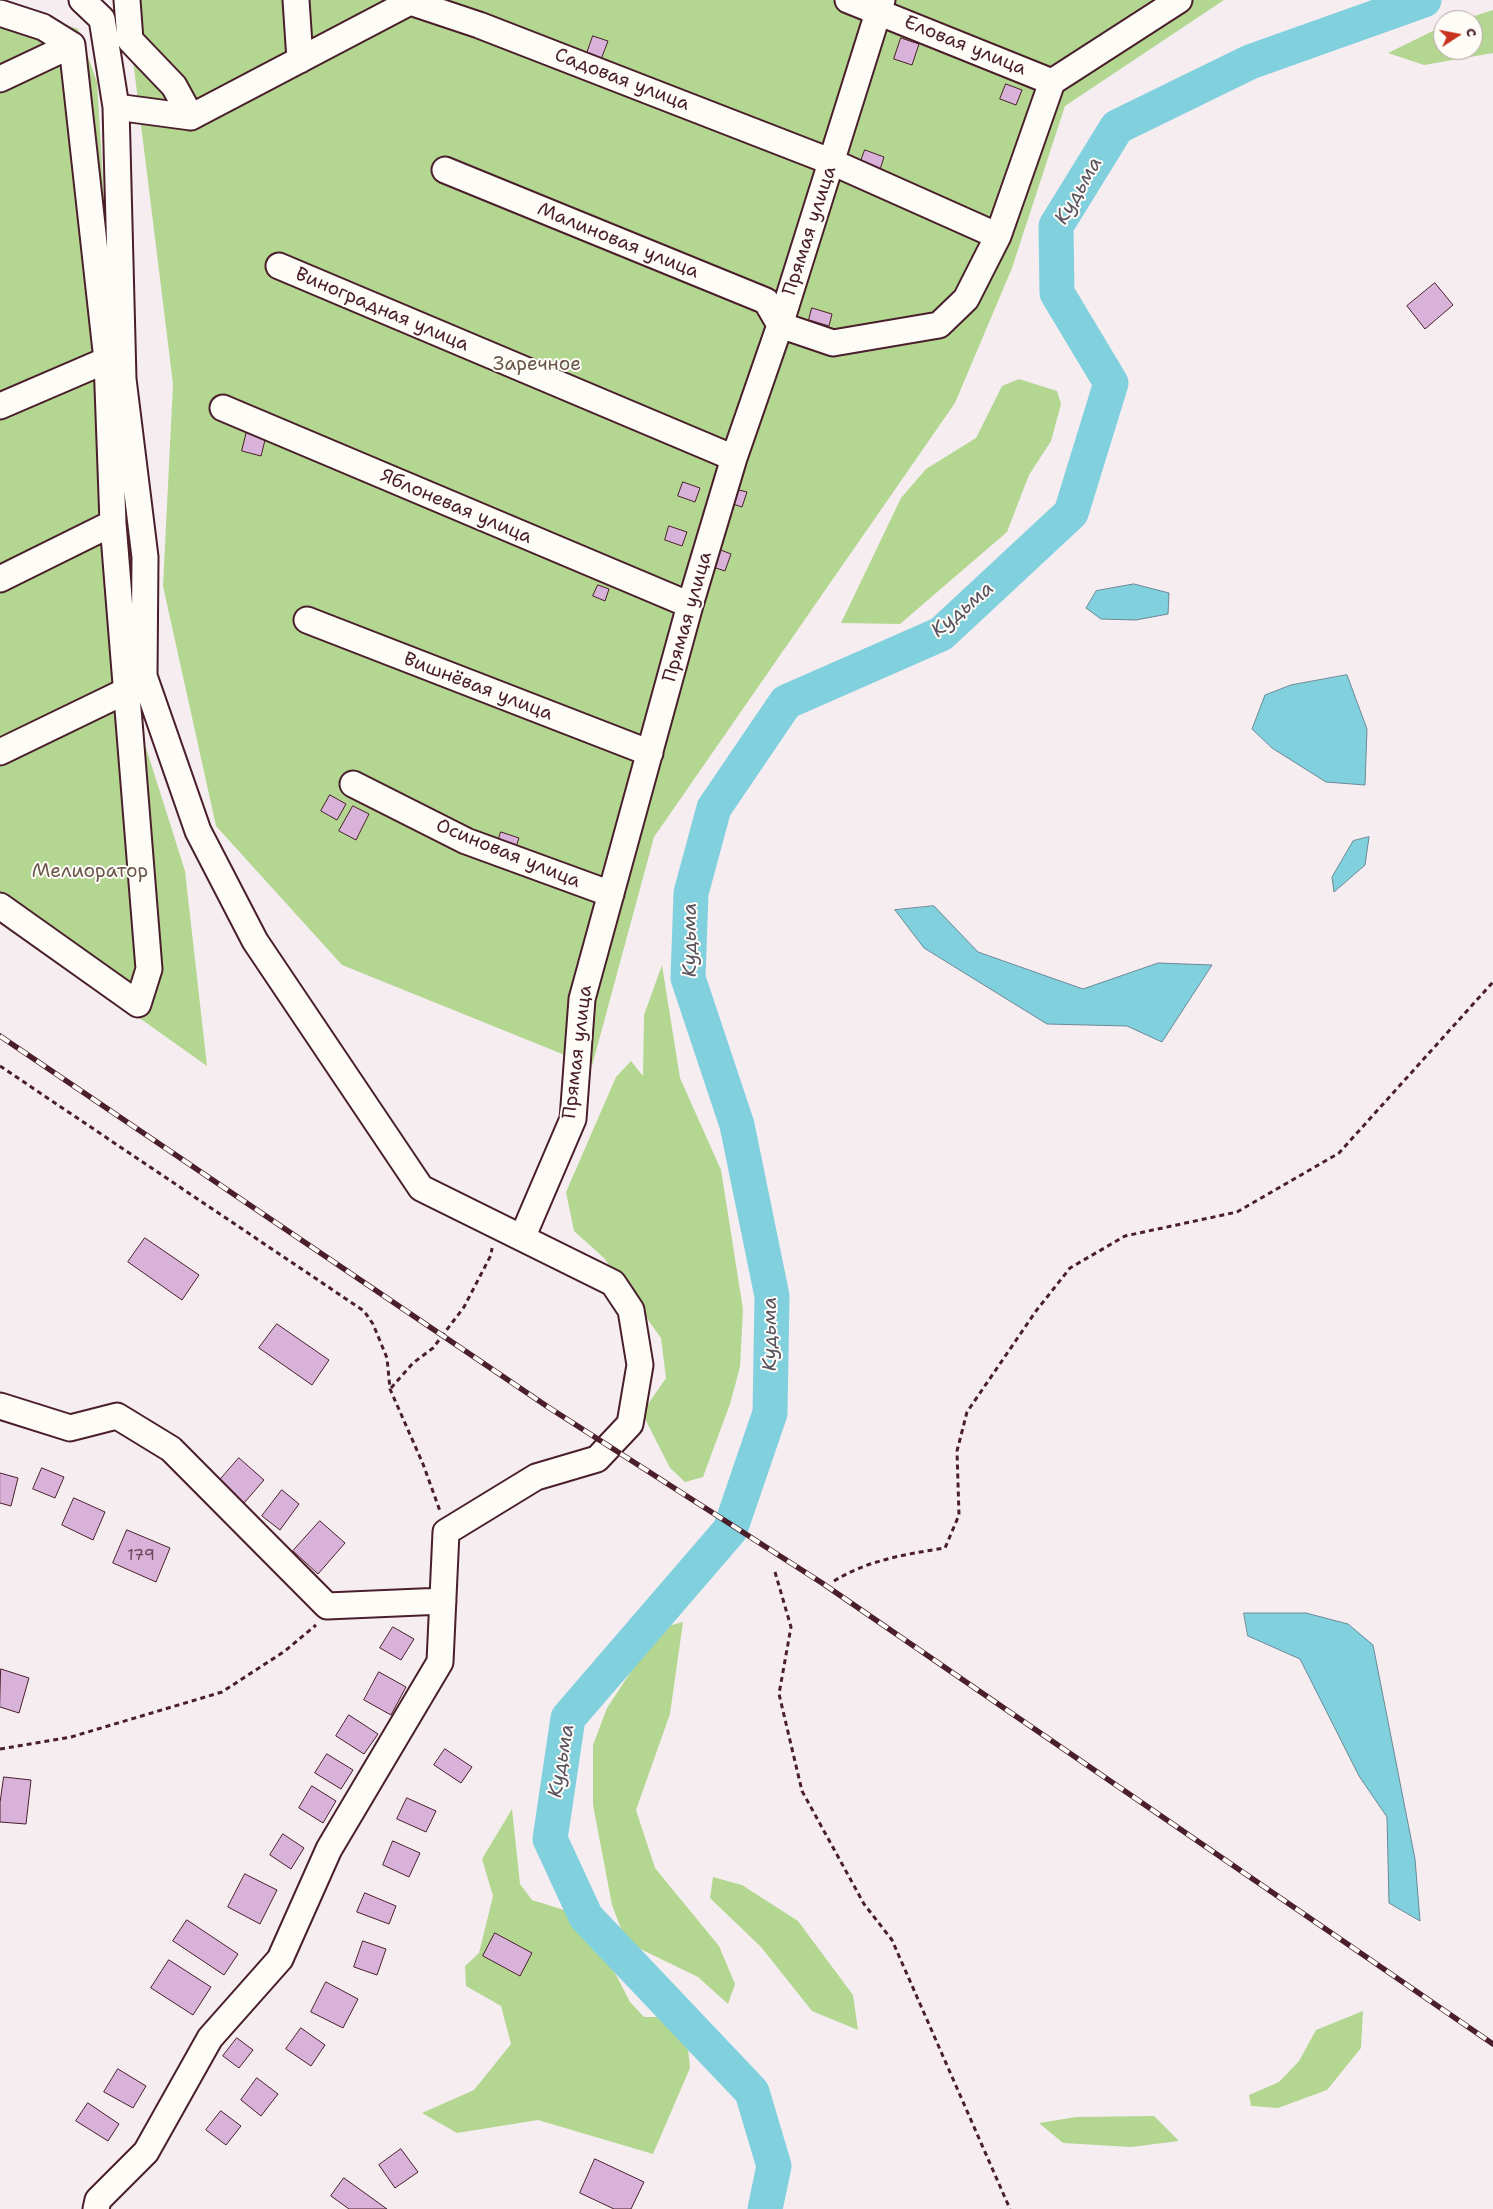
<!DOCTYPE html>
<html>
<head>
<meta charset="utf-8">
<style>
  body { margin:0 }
  #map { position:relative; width:1493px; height:2209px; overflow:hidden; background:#f6edf1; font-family:"Shantell Sans",sans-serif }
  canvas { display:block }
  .north { position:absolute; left:1433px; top:10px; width:50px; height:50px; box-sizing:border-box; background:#fdfcf7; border:1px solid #b5a4a5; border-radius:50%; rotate:79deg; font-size:14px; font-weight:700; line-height:20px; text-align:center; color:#4a1f2b }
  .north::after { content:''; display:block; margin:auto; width:18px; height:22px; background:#c8321e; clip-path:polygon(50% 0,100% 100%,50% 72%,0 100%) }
</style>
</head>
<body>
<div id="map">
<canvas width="1493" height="2209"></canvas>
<div class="north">С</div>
</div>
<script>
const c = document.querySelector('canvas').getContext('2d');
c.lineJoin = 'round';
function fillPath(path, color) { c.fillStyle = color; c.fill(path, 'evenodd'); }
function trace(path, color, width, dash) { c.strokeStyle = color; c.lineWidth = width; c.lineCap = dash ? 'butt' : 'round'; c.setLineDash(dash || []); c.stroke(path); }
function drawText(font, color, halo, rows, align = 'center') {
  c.font = font + ' "Shantell Sans",sans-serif'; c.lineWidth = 4; c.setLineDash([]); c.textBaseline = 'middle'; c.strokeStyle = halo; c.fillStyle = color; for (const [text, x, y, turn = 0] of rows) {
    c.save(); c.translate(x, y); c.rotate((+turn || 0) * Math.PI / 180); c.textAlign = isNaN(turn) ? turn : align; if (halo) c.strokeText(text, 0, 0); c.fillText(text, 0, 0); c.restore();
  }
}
const green = new Path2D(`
  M114 0H1224L1065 106 1012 268 955 403 654 837 592 1066 342 965 216 826 163 586 173 384 132 52Z
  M0 3 78 29 97 82 136 716 185 871 207 1066 0 919Z
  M1493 10V53L1424 65 1388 53 1443 26V50H1473V20H1462Z
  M1019 379 1057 391 1061 404 1051 441 1029 475 1007 532 900 624 841 623 901 498 926 469 976 438 1002 386Z
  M662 965 680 1078 721 1170 743 1309 740 1367 730 1404 703 1477 685 1482 670 1468 642 1413 666 1378 661 1338 604 1258 574 1231 566 1192 616 1077 631 1061 643 1076 644 1015Z
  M683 1622 670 1714 636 1810 655 1868 719 1946 735 1984 728 2004 698 1977 626 1942 612 1905 593 1805V1745L607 1708 651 1641 664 1627Z
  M512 1809 520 1884 532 1900 586 1917 630 2002 644 2017H664L688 2048 690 2068 653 2154 538 2120 457 2133 422 2113 474 2090 511 2044 501 2006 466 1986 465 1966 479 1953 493 1896 482 1859Z
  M713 1877 742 1885 798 1921 853 1995 858 2030 812 2011 761 1947 710 1898Z
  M1363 2011 1361 2048 1327 2090 1278 2108 1251 2106 1249 2095 1279 2082 1299 2061 1316 2030Z
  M1154 2116 1179 2141 1131 2147 1063 2143 1039 2123 1076 2117Z`);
const water = new Path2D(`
  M1134 584 1169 593 1168 614 1136 620 1101 619 1086 608 1096 591Z
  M1347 675 1367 729 1365 785 1326 782 1272 748 1252 729 1265 695 1291 685Z
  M1369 837 1365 865 1334 892 1332 877 1353 841Z
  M934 906 978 952 1083 989 1158 963 1212 965 1162 1042 1127 1026 1047 1024 924 948 895 910Z
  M1244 1613H1306L1348 1624 1373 1645 1415 1859 1420 1921 1389 1903 1387 1817 1359 1776 1300 1659 1248 1636Z`);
const river = new Path2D(`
  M765 2209 774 2166 752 2092 586 1917 550 1839 568 1718 730 1530 770 1413 772 1296 737 1125 688 978 691 893 714 808 786 702 941 634 1071 513 1111 383 1057 293 1056 226 1117 127 1250 62 1424 0`);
const building = new Path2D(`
  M593 36 608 41 600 62 586 56Z
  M901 38 919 44 912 65 894 59Z
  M1006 84 1022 90 1016 105 1000 99Z
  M865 150 884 157 878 176 858 169Z
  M1435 283 1453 305 1425 329 1407 306Z
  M812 308 832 314 829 326 809 320Z
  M247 431 266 436 261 456 242 451Z
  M683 482 700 488 695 502 678 496Z
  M731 488 747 492 742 507 727 502Z
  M669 526 687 532 682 546 665 540Z
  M713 547 731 554 725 571 707 565Z
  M598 585 609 589 605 601 593 596Z
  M330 795 346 804 337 820 321 811Z
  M353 806 369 814 356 840 339 831Z
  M501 832 519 838 515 850 497 844Z
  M145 1238 199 1275 182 1300 128 1262Z
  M277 1324 329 1360 312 1385 259 1348Z
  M239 1458 264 1480 244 1503 219 1481Z
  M42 1468 64 1477 55 1498 33 1489Z
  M0 1473 18 1478 11 1506 0 1503Z
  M282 1490 299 1504 280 1530 262 1516Z
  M74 1498 105 1512 93 1540 62 1525Z
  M320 1521 345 1543 318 1574 293 1551Z
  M127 1530 170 1548 156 1582 113 1563Z
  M393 1627 414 1639 401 1660 380 1648Z
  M1 1669 29 1678 19 1713 0 1707Z
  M379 1672 406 1687 391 1715 364 1700Z
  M349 1715 378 1734 364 1754 336 1736Z
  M445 1749 472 1767 461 1783 434 1765Z
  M327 1754 353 1770 341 1789 315 1773Z
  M4 1777 31 1780 26 1824 0 1822V1803Z
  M312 1786 336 1801 323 1823 299 1808Z
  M407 1798 436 1811 426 1832 397 1819Z
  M283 1834 304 1848 291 1869 270 1855Z
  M393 1841 420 1853 409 1877 383 1865Z
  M245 1874 277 1890 260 1924 228 1907Z
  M365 1893 396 1906 389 1924 357 1912Z
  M187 1920 238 1954 224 1975 173 1941Z
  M495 1933 532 1953 520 1976 483 1956Z
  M363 1941 386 1949 377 1975 354 1967Z
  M169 1960 211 1987 193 2015 151 1988Z
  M326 1982 358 1999 343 2028 311 2012Z
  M301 2028 325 2045 311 2066 286 2049Z
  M237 2038 253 2050 239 2068 223 2056Z
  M118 2069 146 2086 133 2108 104 2092Z
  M257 2078 278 2094 261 2116 241 2100Z
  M88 2103 119 2124 108 2141 76 2121Z
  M221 2111 241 2126 226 2145 206 2130Z
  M401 2149 418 2172 395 2188 379 2165Z
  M595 2159 644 2182 631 2209H614L580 2193Z
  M344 2178 387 2209H349L331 2196Z`);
const path = new Path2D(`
  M0 1066 364 1311 373 1324 387 1358 390 1389 423 1464 440 1511
  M391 1388 413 1363 433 1348 464 1307 491 1255 492 1248
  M775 1572 791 1627 779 1694 802 1791 864 1904 892 1940 1010 2209
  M834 1581C868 1560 906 1554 945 1548L959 1515 957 1451 967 1412 1036 1311 1070 1268 1125 1236 1237 1212 1339 1153 1493 982
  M0 1749 71 1737 222 1692 285 1651 316 1625`);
const minor = new Path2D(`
  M82 0 102 19 116 107 123 379 145 557 144 676 198 831 255 941 421 1188 613 1283 631 1310 640 1365 630 1424 597 1459 536 1477 446 1532 440 1662 329 1849 280 1959 210 2038 146 2152 98 2200 96 2209
  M127 0 130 40 174 86 191 117
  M296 0 300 60
  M848 0 1052 82
  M410 2 479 25 832 162 998 236
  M0 13 43 27 72 45 107 360 113 523 149 969 138 1004 0 906
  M0 79 72 45
  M116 107 191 117 410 2
  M445 170 766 301 780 325 833 343 939 325 966 299 998 236 1052 82 1179 0
  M279 266 734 458
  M0 406 107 360
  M223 408 690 605
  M0 579 113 523
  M307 620 650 753
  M0 752 128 690
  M353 784 466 841 611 894
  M522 1238 573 1119 582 999 690 605 734 458 780 325 882 0
  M0 1406 70 1428 117 1416 171 1449 327 1606 443 1601`);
const rail = new Path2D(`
  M0 1036 548 1407 822 1583 1493 2044`);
const numberNames = [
  ["179",141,1556]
];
const streetNames = [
  ["Еловая улица",965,46,22],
  ["Садовая улица",622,80,21],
  ["Прямая улица",810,231,-72],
  ["Малиновая улица",618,241,22],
  ["Виноградная улица",382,310,23],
  ["Яблоневая улица",456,507,23],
  ["Прямая улица",688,617,-74],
  ["Вишнёвая улица",478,687,21],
  ["Осиновая улица",508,854,22],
  ["Прямая улица",578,1052,-83]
];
const parkNames = [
  ["Заречное",537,365],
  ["Мелиоратор",90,872]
];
const waterNames = [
  ["Кудьма",1079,191,-60],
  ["Кудьма",963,610,-40],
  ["Кудьма",691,940,-90],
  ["Кудьма",771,1334,-90],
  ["Кудьма",562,1761,-80]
];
fillPath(green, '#b3d791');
fillPath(water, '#81d0de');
trace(water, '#6b8996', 1);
trace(river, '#81d0de', 35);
fillPath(building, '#d9b2da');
trace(building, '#4a1f2b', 1);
trace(minor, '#4a1f2b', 29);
trace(path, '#4a1f2b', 3, [5, 4]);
trace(minor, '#fdfcf7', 25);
trace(rail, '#4a1f2b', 5.5);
trace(rail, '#fdfcf7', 4, [11]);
drawText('16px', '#6e4457', null, numberNames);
drawText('19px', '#4a1f2b', '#fdfcf7', streetNames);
drawText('19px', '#6a564a', '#fdfcf7', parkNames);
drawText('italic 20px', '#5a5461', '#fdfcf7', waterNames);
</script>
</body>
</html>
